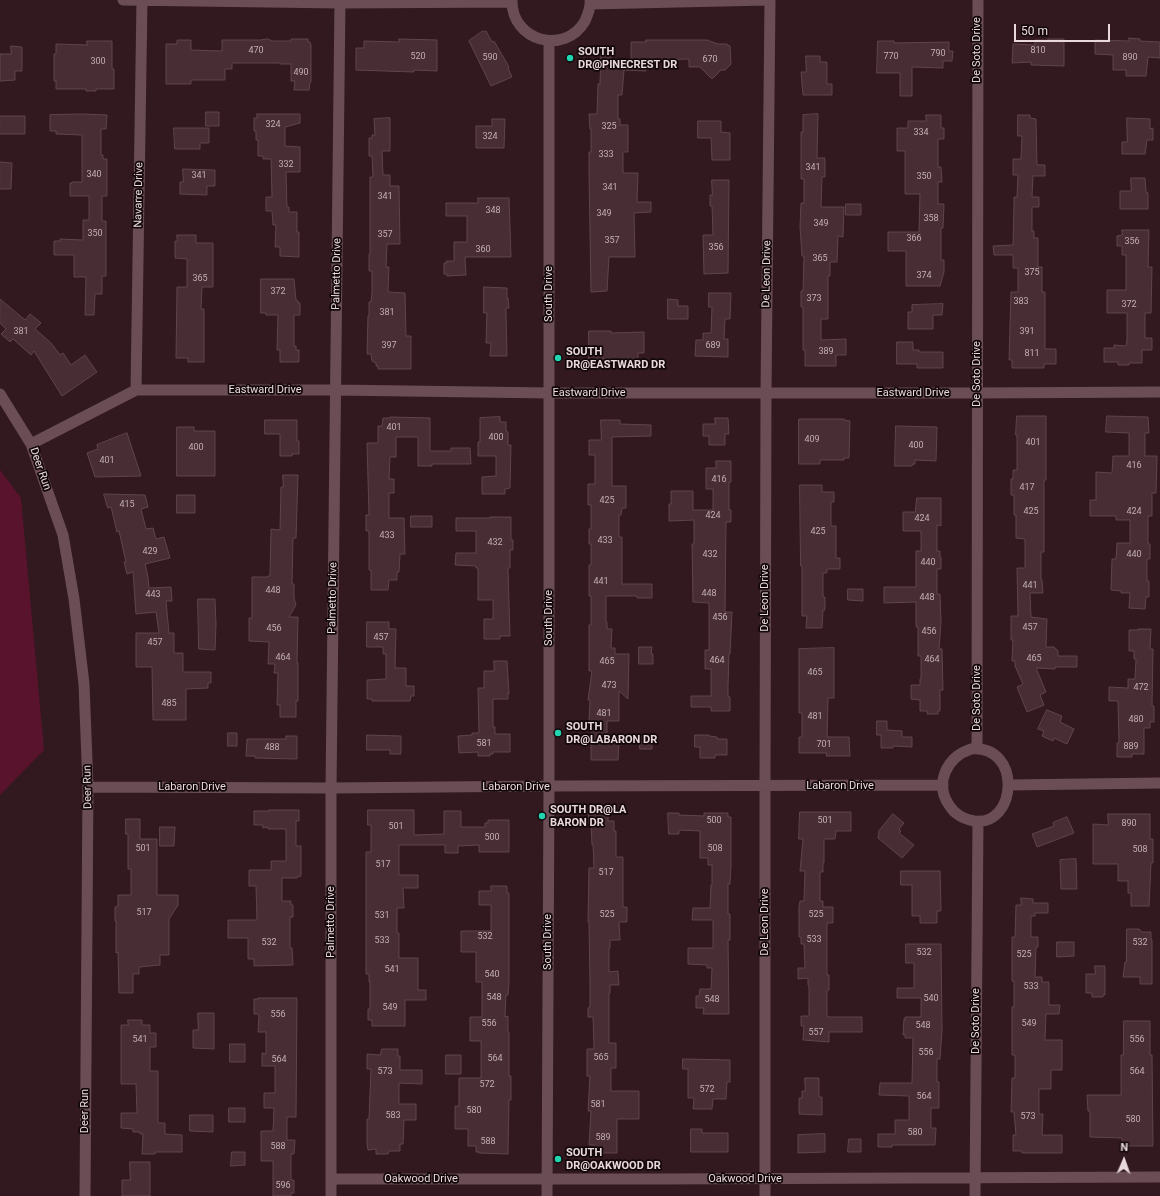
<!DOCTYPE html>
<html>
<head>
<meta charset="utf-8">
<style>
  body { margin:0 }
  #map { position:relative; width:1160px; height:1196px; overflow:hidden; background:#31191f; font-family:Roboto,sans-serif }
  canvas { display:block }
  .north { position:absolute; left:1104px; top:1140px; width:40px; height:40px; -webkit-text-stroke:3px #12070a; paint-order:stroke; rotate:2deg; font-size:11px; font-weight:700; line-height:16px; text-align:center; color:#ead9dc }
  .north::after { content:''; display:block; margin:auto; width:14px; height:18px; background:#ead9dc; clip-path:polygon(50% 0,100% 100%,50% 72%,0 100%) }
  .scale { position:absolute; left:1014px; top:24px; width:96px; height:18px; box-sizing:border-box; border:2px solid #ead9dc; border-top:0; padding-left:5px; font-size:12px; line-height:14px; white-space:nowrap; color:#ead9dc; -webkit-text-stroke:3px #12070a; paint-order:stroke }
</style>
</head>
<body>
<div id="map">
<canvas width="1160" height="1196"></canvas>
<div class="north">N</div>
<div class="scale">50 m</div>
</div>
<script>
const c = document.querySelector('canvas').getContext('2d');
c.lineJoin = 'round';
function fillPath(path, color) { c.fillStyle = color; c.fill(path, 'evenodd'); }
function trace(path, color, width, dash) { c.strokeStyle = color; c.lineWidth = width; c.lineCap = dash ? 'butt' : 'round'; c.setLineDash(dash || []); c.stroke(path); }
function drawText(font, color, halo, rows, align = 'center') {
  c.font = font + ' Roboto,sans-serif'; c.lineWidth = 3.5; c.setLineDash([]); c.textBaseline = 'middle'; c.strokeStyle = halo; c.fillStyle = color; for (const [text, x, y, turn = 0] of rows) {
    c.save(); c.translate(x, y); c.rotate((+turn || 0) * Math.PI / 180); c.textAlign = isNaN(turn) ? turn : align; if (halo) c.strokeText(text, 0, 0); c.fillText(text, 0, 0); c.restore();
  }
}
const green = new Path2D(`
  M0 470 21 498 44 750 0 795Z`);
const building = new Path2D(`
  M483 31 484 32 486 31 492 42 494 41 509 67 508 68 512 77 491 86 469 41Z
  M1129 38 1140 39V41L1160 42V58L1148 57 1146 76H1126V70H1113V55L1095 54V40L1129 41Z
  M268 39 272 41H291V39H308V42H310L311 45V82H310L309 90H294L295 81H291V64H280V63H232V69H225V80H191V84H166V44H177V40H191V50L222 51V40H260Z
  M399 39 437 40V71L414 70V72L356 70V48H364V41L399 42Z
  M1048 39H1064V66L1031 65V62L1012 63 1013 44 1035 45V40H1048Z
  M646 40H707L718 44H727V45L730 46 731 64 725 70H721L712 79 700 67H689V59L657 60V64L646 63V71L624 70 622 95H618V119H620V125H628V152H623V173H638L637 202H651V212L634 213 635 257H609L607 291 591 292 589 172V152H591V129H590L589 114H597L598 84H600L601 52H611V59L631 60V42H646Z
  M87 41H112V69H114V89H96V91H86V89H56V81H54V54H56V44L87 45Z
  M878 41H894V43L949 42V51H953L952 61H943V68L912 67V96H900V73H877Z
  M11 46 22 47V71H15V80L0 81V54H11Z
  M806 56H820V62H827V84H832V95H803L801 72H806Z
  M206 112H219V126H206Z
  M82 114 107 115 106 129H101V155H103V159H107V196H102V221H106V276H102V294H95L94 315H85L86 277H74V255H54V241H60V239L83 240V220H89V196H70V183H72V182H82V135L56 134V131H50V115Z
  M257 114H300V123L285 127V146L300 147V172H286L287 207H289V212H297V232H299V257L280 256V247H275L276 225H273L272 211H266V197H272L271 159H263V156H258V140H256V131H254V118H257Z
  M818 114 817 158H825V177H822L821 207H844L843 237 838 236 837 262H830V276H828V319H821V340L846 339V355H836V366H805V350H803V307H801V291H803L804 256H802L800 227 801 203H804V179H801V132H803V115Z
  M926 115H941V128H944V139H938V167H941L942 182H938V204H944L943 228H941V260H944V272L940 286H906V251H888V232H919L920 194H905V151H897V128H908V121H926Z
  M1018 115H1030V118L1036 119 1037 165H1045V176H1033L1032 197H1039V207H1032V231H1034V238H1038V267H1042V292H1045V349H1056V364H1044V368H1012V360H1009L1011 292H1018V268H1013V255H994L993 246 1013 245 1014 204V197H1017L1018 175H1013V159H1021L1022 136H1018Z
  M0 116H25V134H0Z
  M390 118V151H382L383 175H390V186H399L400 244H387L386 267H389L388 292 405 293 406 336H411V369H378V366H376V363L372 361 371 354H367L368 316H369V302H371L372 292V271H369V254H370V177H373L372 156H369V138H372V135H375L374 119Z
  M1127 118 1150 119V129L1153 128V140H1147L1145 154H1122V142H1127Z
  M492 119H505L504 148H476V126H492Z
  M698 121H721V132L730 133V160H712L711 138H698Z
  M174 128H209V143H200V149H175Z
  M0 162 12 163 11 189H0Z
  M183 169 215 170V186H207V195L180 194V182H183Z
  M1131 178H1145L1146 192 1148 193V209H1120V191H1131Z
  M712 180H729L728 273 704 274 703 235H713L712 206H710V195H712Z
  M478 198H509L511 257H465L466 275 447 276V274H444V263H447L446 261H454V242H467V216H446V203H478Z
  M846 204H861V215H846Z
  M1122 230H1149L1148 267H1152L1151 313H1145V338H1152V350H1142V363H1129V365H1118V362H1104V348H1114V345L1126 346 1127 341V313H1107V290H1126V255H1122V246H1117V236L1122 235Z
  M177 235H196V243H213V287H202L201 309H204V362H188V358H176L177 287H187V259L175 258V241H177Z
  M261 279H294L296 300 298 301V303H300V315H294V346H296V350H299V362H280V350H277L278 315H266V313H261Z
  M484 287 507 288V298H508L509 308H506V314L507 356H490L491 343H486L487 313H484Z
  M709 293H731L730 319H725L724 339H728V357L695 356 696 340H703V333H711L712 307H709Z
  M0 299 25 320 30 314 41 323 35 329 51 343 60 355 63 353 71 365 85 355 97 372 62 396 34 351 31 355 13 339 10 342 1 334 6 329 0 323Z
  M668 299 678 300V306H688V319H668Z
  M943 304 942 315H933V329H908V312H912V305Z
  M589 331H611V333L644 332V353H638V359H589Z
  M897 342H913V350H919V352H943V368H917V364H897Z
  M1017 416H1046V480H1044V552H1041V580H1042L1043 593H1030L1031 617 1047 619 1046 647H1054L1058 651V656H1077V667H1055V669L1036 668 1046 692 1040 695 1044 705 1027 712 1017 687 1023 684 1015 666V661H1012L1013 640H1011V616H1018L1017 568H1025V539L1016 538V515H1014V495H1011V479H1013V470H1017V435H1016Z
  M1107 416 1148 417 1149 433H1145V456H1157L1156 493H1152V516H1148V544H1150V559H1147V581H1149V597H1146L1145 609 1129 608 1130 593H1121V591L1111 590 1112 559H1116L1117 543H1130V520H1116V516H1090V500H1096V472L1112 473 1113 456H1129V433L1106 432Z
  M390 417 430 418V451H451V448H470L471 464H432V466H418V437H396V457H390L389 479H394V493H389V518H404L405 554H400L399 572H397V580H389L388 590H371V570H369V531H366V515H369L367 443H378V426H382L383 418H390Z
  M500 417V422H506V431L508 432V445H511L510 488 505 489V494H482V477L496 476V456H478V442H480V418Z
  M715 418H728L729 434H725V445H709V436H703V424H715Z
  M799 419H844V420L850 421 849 458H844V460H820V464H799Z
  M265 420H297V441H299V454H292V456H280V434H265Z
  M601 420H620V424L651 425V436L612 437V486H626V508H622L621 515H619V537H622V584H652V598H637V596H606V622H607V629H612L611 648H615V654H629L628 699 619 691V721H607V743H619L618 760H591V721H589L590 700H588L592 671H589V625H591V596H589V565H591V544H589V529H591V505H588V484H595V455H589V440H601Z
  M896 426 937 427 936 461 915 460V464H913L912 466H895Z
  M177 427H194V431H215V476H177Z
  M127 433 141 476 95 477 87 453 98 449 97 445Z
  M716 461H731V482H729V510H731V522H726L725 612H732L730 654H729L728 686V696L730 697V711H711V707H691V696H711V669H705V650H709V603L693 602 692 544H694V520L669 521V504H671V491H693V510H713V489H706V468H716Z
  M283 475H298L296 538H293L292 584H294V598L296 605 289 617H298L297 663H298V701H296V717H280V705H277L278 673H274L275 664H268L269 642 249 641V618H252V577H268V576H270L271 529 280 530 281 487H283Z
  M800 485H822V492H834V502H831V526H836V558H840V569H827V573H823V597H825V610H823L822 628H806L807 616H802V566H801Z
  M104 494 145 495 148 507 141 509 146 529 153 528 156 539 164 537 170 558 145 564 148 577 149 588 171 587 172 601H166L169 633H174V653H183V672H211V683H208V688L186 689V720H153L152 667H136V633H159L156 612 136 614 133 572 127 574 124 562H126L119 531 117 532 111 507 108 508Z
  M177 495H195V513H177Z
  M917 498H941V526L937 525V551H940V557H941V569H937V594H940L941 622 939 649H942L943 690H940V711H938V714H927V711H920V700L911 699V685H920V679H921V656H918V627H916V602L884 603V587H916V551H921V531H903V512H915Z
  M411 516H432V527H411Z
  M490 517H511V540H513V550H510V568H508L510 636H500V639H484V619H493V600H478V568H476V566L455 565 456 553H476V531H456V518H490Z
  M848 589H863V601L848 600Z
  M198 599H215L216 625 215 650 199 649Z
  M367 622H389V629H396L395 668H406V686H414V696H411L410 701H372V699H367V680L386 679V654H383V647H367Z
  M1138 629H1151L1150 649H1153L1152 706H1154V722H1150V728H1144V754H1132V757H1117V743H1119L1118 701H1109V687L1128 688V679H1135L1136 659H1134V651H1129V630H1138Z
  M639 647H652L651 654H653V664H639Z
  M834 648V698H828L827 737H849L850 756H826L827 753H799V737H802V713H799V649Z
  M494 661H507L509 694 508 693V699H493V727H495V734H510V752H493V754H490V756H478V752L459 753 458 736 472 735V733H479L478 688H484V671H494Z
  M1047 710 1062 716 1060 722 1074 729 1067 744 1054 738 1053 741 1042 736 1044 731 1038 729Z
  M877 721H887V730L902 731V737H912V747L893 746V748H881V735H877Z
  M228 733H237V746H228Z
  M367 735 401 736V754H390V750H367Z
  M695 735H709V736L717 737V739H727V755H715V758H700V747H695Z
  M286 736H297V759L255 758V756H246L247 739H286Z
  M640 737H652V749H640Z
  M269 810H299V821H296V846H301V876L297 877V878H282V901H291V905H293V917H290V948H292L293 965 254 966V959H248V938H228V920H257L256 886H249V870H271V861H286V829H268V827L263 828V825H254V811H269Z
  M368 810H414V835L444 834V811H461V827H485V823H488V820H509V852H479V845L458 846V853H445V845H399V875H418V888H403L404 908H397V933H399V958H418V990H426V1000H405V1026H372V1020H368V1009H370V982H369V974H366V852H371V825H368Z
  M800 812H851V831H836L835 839H824V863H823V872H820V901H823V907H833V923H827V975H829V990L827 991V1016L829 1017H862V1032H829V1042L803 1040 804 1026H801V1016H809V986L808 985V978L798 979V968H805L804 944H801V937H799V907L800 901H804L805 871H800L803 839H799Z
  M589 813H608V821H614V831H616V857H623V907H627V922H619L620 940H610V948H609V972L618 971 619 985H610V993H609V1043H616V1068H611V1091H639V1119H617V1153H594V1145H589L591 1111H588L590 1076H587V1049H594L593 1017H588V1008L590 1007V982L589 922H588L589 868H594L593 844 592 845 591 824H589Z
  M668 813H679V815L704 816V813H728V817H731V865L730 884H728V914H730V940H728L729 1014H703L704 1008H696V996H699L700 989H711L712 968H707V965L688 964V948H713V920H692L693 908H710L711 885H712V865H708V858H700V831L679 830V834H669Z
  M893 814 904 823 899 829 901 831 899 833 914 845 902 858 878 838 879 831Z
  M1108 814H1150V839H1153V863H1151L1149 906H1131V893H1128V881H1118V864H1093V824L1108 825Z
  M1067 817 1074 833 1037 847 1032 834 1054 826 1053 823Z
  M126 819H140V839H157V895H178V905L169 919V955H160V965L139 967V974H133V993H119L118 952 116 953V921H115V907L118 906V895H131V869H128V834H126Z
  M160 827H175L174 846H160Z
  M1076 859 1077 889H1061L1060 860Z
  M901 871H940L941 911H937V923H920V916H912V885H901Z
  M491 886H507V893H509V982L508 995H506L505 1017 508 1016V1032H509V1076H511V1100H509L508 1154 479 1153V1152H476V1146H468V1129H455V1106H459V1078H481V1041H470V1017H482V982H476V952H461V931H491V905H479V891H491Z
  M1021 898 1033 899V903H1048V913H1035V916H1031V937H1038V947H1036L1035 977H1042V982H1049V1005H1060L1059 1014H1046L1045 1040H1062V1070H1051V1089H1039V1114H1043L1042 1135H1062V1153H1022V1151H1013V1135H1016L1014 1112H1011L1012 1078H1015V1055H1012V1007H1014V981H1012V937H1015L1016 905H1021Z
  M1127 929H1139L1142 932H1151V940H1152V984H1140V977H1123L1125 962H1126Z
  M1057 942H1074V956L1057 957Z
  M906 944H941L942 1030 940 1059H937V1082H939V1108H931V1128H936L935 1145H892V1147H878V1134H895V1120H909V1096L879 1095 880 1083H912L913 1038H905V1034L903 1035 904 1019 905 1020V1017H921V998H897V988H914V963H906Z
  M1095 966H1105V995H1103V997H1092V993H1086V974H1095Z
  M258 998H297L296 1117H287V1140H295L294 1154H291V1180H294V1193H291V1196H273V1161H261V1131H273L274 1108H264V1093H275V1066H262V1053L266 1054V1032H258L259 1016 258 1014H254V999H258Z
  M198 1013H214V1049L193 1048V1030H198Z
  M128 1020H142V1025H150V1033H156V1047H150V1071H158V1123H165V1134L182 1135V1152H155V1154H142L143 1134H140V1132H133V1129L121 1128V1113H137L136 1084H121V1025H128Z
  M1124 1021H1150V1055H1152L1153 1146H1122V1138L1090 1137V1111H1088L1087 1095H1121V1055H1123Z
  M230 1044H245V1062H230Z
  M382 1049H398V1056H400V1070H422V1084L399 1083V1104H416V1120H404L403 1144H400V1151H389L388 1154H376V1149L368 1150 367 1143V1119H369L371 1069H367V1054L380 1055Z
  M446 1055H461V1074H446Z
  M683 1059 730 1060V1082H727L726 1099H713L712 1109H693L694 1098H688V1069H683Z
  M805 1078H819V1097H822V1115L799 1114V1098H802V1091H805Z
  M229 1108H245V1122H229Z
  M190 1115H213V1132L190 1131Z
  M691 1129H702V1133H728V1152H691Z
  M825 1134V1152L798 1153V1135Z
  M849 1139H861V1152H848Z
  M232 1152H245V1165L231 1166Z
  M130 1162H150V1196H122V1180H130Z`);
const minor = new Path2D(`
  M123 0 340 3 512 2
  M512 0C511 41 565 56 585 21 588 14 591 7 590 0
  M590 4 767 0
  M136 390 142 0
  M0 394 31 444 63 535 74 599 84 684 88 787 85 1196
  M31 444 136 390H336L549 393H977L1160 392
  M971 749C1023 745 1017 827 974 821 963 819 955 815 949 805 934 783 947 757 971 749Z
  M977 749 978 0
  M1009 785 1160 783
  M88 787 331 788 549 786 943 785
  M331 1179H659L1160 1177
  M331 1196V788L340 0
  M547 1196 549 786V41
  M765 1196V786L766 393 770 0
  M975 1196 978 821`);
const markers = [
  [570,58,4,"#20d5b0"],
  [558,358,4,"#20d5b0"],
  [558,733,4,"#20d5b0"],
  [542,816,4,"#20d5b0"],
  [558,1159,4,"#20d5b0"]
];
const numberNames = [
  ["470",256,51],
  ["810",1038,51],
  ["790",938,54],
  ["520",418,57],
  ["770",891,57],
  ["590",490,58],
  ["890",1130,58],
  ["670",710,60],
  ["300",98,62],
  ["490",301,73],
  ["324",273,125],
  ["325",609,127],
  ["334",921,133],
  ["324",490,137],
  ["333",606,155],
  ["332",286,165],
  ["341",813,168],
  ["340",94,175],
  ["341",199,176],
  ["350",924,177],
  ["341",610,188],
  ["341",385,197],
  ["348",493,211],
  ["349",604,214],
  ["358",931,219],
  ["349",821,224],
  ["350",95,234],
  ["357",385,235],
  ["366",914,239],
  ["357",612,241],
  ["356",1132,242],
  ["356",716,248],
  ["360",483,250],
  ["365",820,259],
  ["375",1032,273],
  ["374",924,276],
  ["365",200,279],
  ["372",278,292],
  ["373",814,299],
  ["383",1021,302],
  ["372",1129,305],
  ["381",387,313],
  ["381",21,332],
  ["391",1027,332],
  ["397",389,346],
  ["689",713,346],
  ["389",826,352],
  ["811",1032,354],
  ["401",394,428],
  ["400",496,438],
  ["409",812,440],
  ["401",1033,443],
  ["400",916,446],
  ["400",196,448],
  ["401",107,461],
  ["416",1134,466],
  ["416",719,480],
  ["417",1027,488],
  ["425",607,501],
  ["415",127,505],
  ["425",1031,512],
  ["424",1134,512],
  ["424",713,516],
  ["424",922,519],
  ["425",818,532],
  ["433",387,536],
  ["433",605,541],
  ["432",495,543],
  ["429",150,552],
  ["432",710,555],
  ["440",1134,555],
  ["440",928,563],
  ["441",601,582],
  ["441",1030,586],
  ["448",273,591],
  ["448",709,594],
  ["443",153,595],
  ["448",927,598],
  ["456",720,618],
  ["457",1030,628],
  ["456",274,629],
  ["456",929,632],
  ["457",381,638],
  ["457",155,643],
  ["464",283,658],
  ["465",1034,659],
  ["464",932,660],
  ["464",717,661],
  ["465",607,662],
  ["465",815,673],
  ["473",609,686],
  ["472",1141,688],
  ["485",169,704],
  ["481",604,714],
  ["481",815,717],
  ["480",1136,720],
  ["581",484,744],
  ["701",824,745],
  ["889",1131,747],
  ["488",272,748],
  ["500",714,821],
  ["501",825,821],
  ["890",1129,824],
  ["501",396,827],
  ["500",492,838],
  ["501",143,849],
  ["508",715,849],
  ["508",1140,850],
  ["517",383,865],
  ["517",606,873],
  ["517",144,913],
  ["525",607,915],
  ["525",816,915],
  ["531",382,916],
  ["532",485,937],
  ["533",814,940],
  ["533",382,941],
  ["532",269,943],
  ["532",1140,943],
  ["532",924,953],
  ["525",1024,955],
  ["541",392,970],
  ["540",492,975],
  ["533",1031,987],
  ["548",494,998],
  ["540",931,999],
  ["548",712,1000],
  ["549",390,1008],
  ["556",278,1015],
  ["556",489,1024],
  ["549",1029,1024],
  ["548",923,1026],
  ["557",816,1033],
  ["541",140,1040],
  ["556",1137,1040],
  ["556",926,1053],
  ["565",601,1058],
  ["564",495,1059],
  ["564",279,1060],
  ["573",385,1072],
  ["564",1137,1072],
  ["572",487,1085],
  ["572",707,1090],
  ["564",924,1097],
  ["581",598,1105],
  ["580",474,1111],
  ["583",393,1116],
  ["573",1028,1117],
  ["580",1133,1120],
  ["580",915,1133],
  ["589",603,1138],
  ["588",488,1142],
  ["588",278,1147],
  ["596",283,1186]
];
const streetNames = [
  ["De Soto Drive",977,50,-90],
  ["Navarre Drive",139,195,-89],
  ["Palmetto Drive",337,274,-89],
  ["De Leon Drive",767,274,-89],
  ["South Drive",549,294,-90],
  ["De Soto Drive",977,374,-90],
  ["Eastward Drive",265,390],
  ["Eastward Drive",589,393],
  ["Eastward Drive",913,393],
  ["Deer Run",40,469,71],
  ["Palmetto Drive",333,598,-89],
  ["De Leon Drive",765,598,-90],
  ["South Drive",549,618,-90],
  ["De Soto Drive",977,698,-90],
  ["Labaron Drive",840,786],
  ["Deer Run",88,787,-91],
  ["Labaron Drive",192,787],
  ["Labaron Drive",516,787],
  ["Palmetto Drive",331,922,-90],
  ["De Leon Drive",765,922,-90],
  ["South Drive",548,942,-90],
  ["De Soto Drive",976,1021,-90],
  ["Deer Run",85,1111,-90],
  ["Oakwood Drive",421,1179],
  ["Oakwood Drive",745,1179]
];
const poiNames = [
  ["SOUTH",578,52],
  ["DR@PINECREST DR",578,65],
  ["SOUTH",566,352],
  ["DR@EASTWARD DR",566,365],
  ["SOUTH",566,727],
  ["DR@LABARON DR",566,740],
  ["SOUTH DR@LA",550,810],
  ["BARON DR",550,823],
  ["SOUTH",566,1153],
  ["DR@OAKWOOD DR",566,1166]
];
fillPath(green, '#5a132c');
fillPath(building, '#482e34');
trace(building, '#61444b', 1);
trace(minor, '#6b4e55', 11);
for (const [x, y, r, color] of markers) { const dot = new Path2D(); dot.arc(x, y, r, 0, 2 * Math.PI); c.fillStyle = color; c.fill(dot); trace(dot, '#12070a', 1.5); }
drawText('9px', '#c2aeb2', null, numberNames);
drawText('11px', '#ead9dc', '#12070a', streetNames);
drawText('bold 11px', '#ead9dc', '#12070a', poiNames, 'left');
</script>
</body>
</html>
